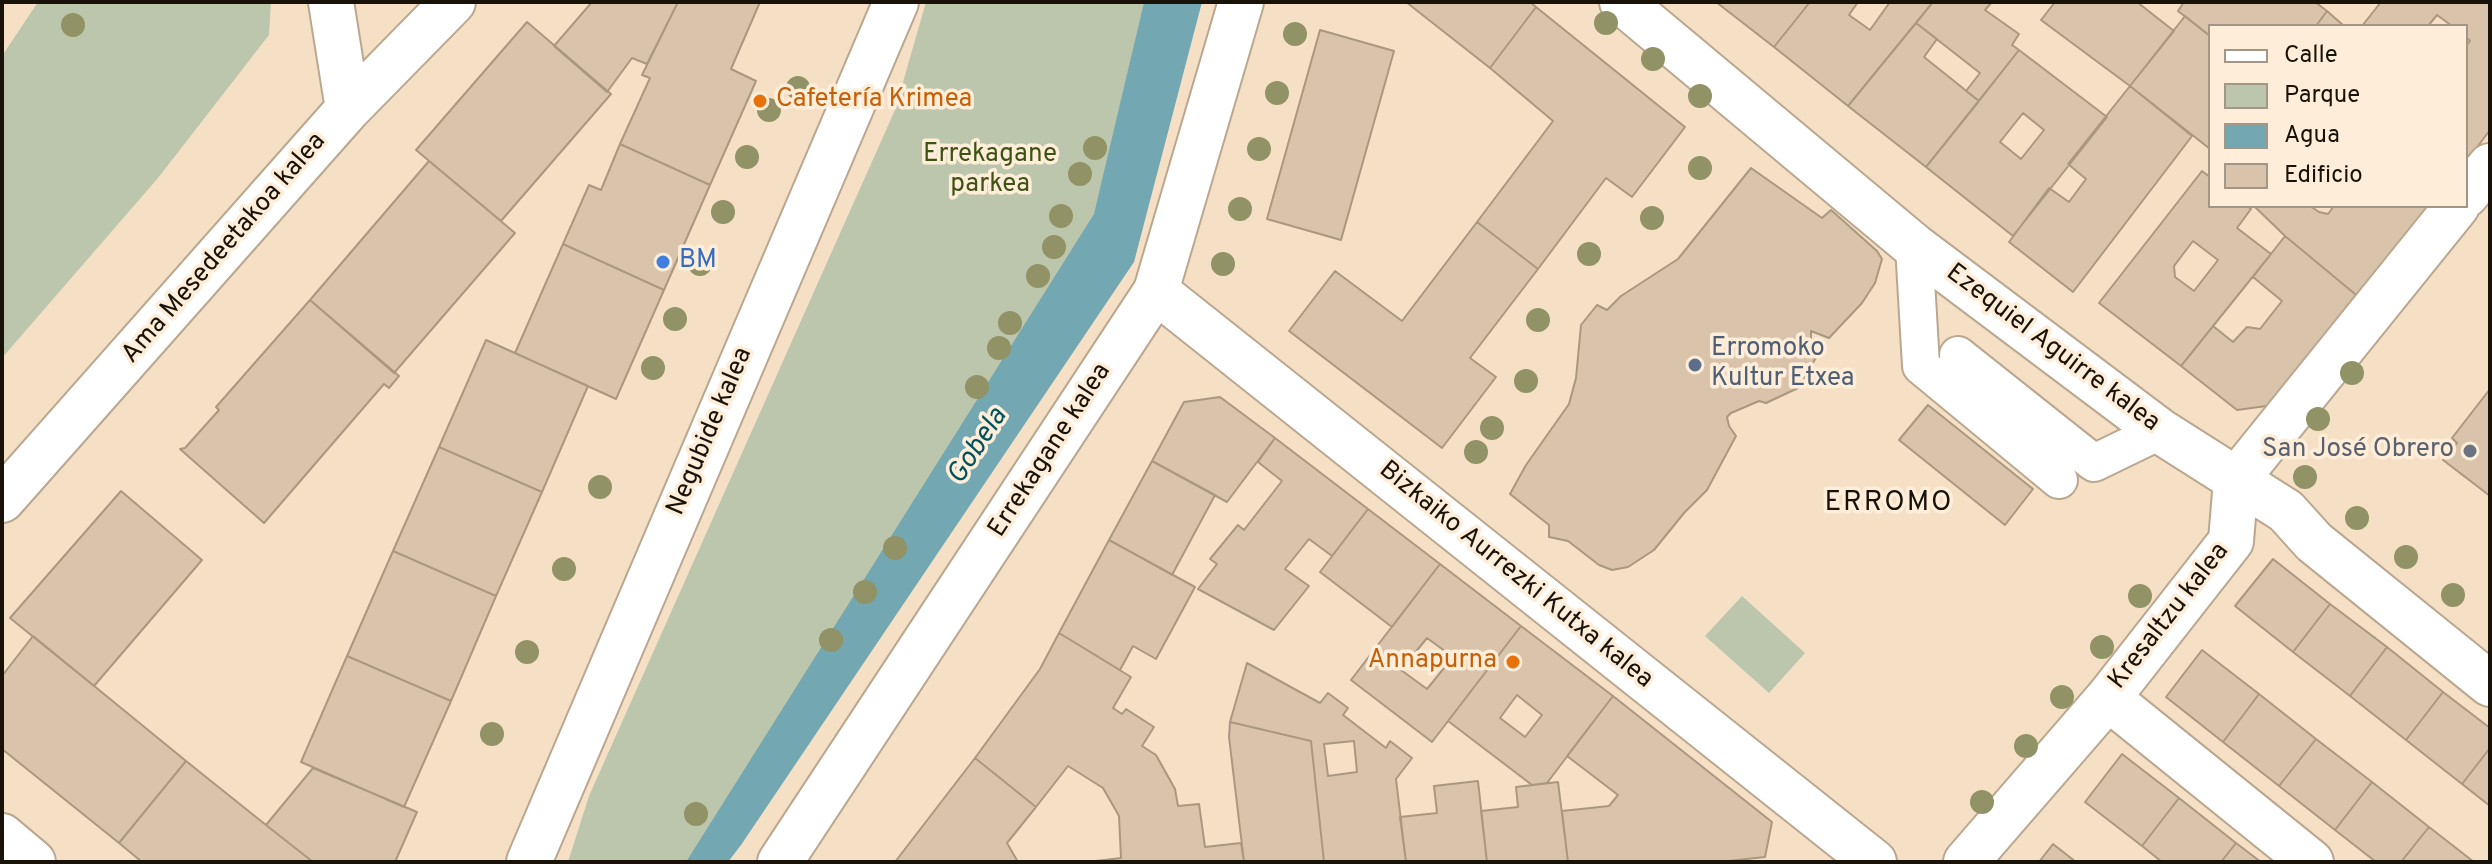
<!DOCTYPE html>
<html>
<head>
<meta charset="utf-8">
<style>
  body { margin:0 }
  #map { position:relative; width:2492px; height:864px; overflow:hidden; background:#f5e0c6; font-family:Overpass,sans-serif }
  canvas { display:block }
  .frame { position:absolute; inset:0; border:4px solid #191209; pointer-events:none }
  .legend { position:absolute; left:2208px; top:24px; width:260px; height:184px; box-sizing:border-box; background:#feeed9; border:2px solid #a29686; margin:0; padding:10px 14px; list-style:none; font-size:24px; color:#191209 }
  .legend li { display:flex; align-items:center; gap:16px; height:40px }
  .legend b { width:40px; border:2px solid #a29686 }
</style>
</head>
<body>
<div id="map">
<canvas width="2492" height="864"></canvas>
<div class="frame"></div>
<ul class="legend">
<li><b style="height:10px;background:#fff"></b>Calle</li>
<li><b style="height:22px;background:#bcc6ac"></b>Parque</li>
<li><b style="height:22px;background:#73a7b2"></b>Agua</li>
<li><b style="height:22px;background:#d9c4ab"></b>Edificio</li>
</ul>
</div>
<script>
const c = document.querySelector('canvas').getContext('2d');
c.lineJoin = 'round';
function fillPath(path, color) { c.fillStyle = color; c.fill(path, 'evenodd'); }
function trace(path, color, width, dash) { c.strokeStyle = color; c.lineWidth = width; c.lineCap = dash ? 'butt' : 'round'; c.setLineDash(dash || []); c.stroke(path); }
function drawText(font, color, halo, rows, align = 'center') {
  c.font = font + ' Overpass,sans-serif'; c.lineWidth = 7; c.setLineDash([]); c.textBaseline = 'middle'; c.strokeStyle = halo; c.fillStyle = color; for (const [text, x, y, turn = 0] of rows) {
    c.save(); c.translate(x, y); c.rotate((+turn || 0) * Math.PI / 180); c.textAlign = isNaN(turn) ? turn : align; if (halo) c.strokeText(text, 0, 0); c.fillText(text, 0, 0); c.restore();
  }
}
const green = new Path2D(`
  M38 2H271L269 35 158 178 2 358V56Z
  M926 2H1144L1095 214 982 399 687 862H568L589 796 895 110Z
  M1742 596 1805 653 1769 693 1705 636Z`);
const water = new Path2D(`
  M1144 2H1202L1134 262 741 845 728 862H686L1094 214Z`);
const building = new Path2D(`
  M592 2H678L647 64 632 58 607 92 554 46Z
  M678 2H760L731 69 756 81 710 185 620 144 650 78 642 75Z
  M1406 2H1530L1536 7 1490 68Z
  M1716 2H1810L1774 47Z
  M1810 2H1858L1849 15 1870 30 1890 2H1933L1848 106 1774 47Z
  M1933 2H1992L1985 10 2019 34 2012 45 2019 50 1979 101 1966 91 1980 73 1916 23Z
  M2055 2H2137L2174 31 2130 86 2041 20Z
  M2184 2H2315L2327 11 2316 26H2210V36L2178 11Z
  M2381 2H2490V130L2466 162V46L2470 41 2466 37V26H2452L2437 15 2428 26H2362Z
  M1536 7 1685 127 1632 197 1606 178 1538 269 1477 222 1553 121 1490 68Z
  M2327 11 2344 26H2316Z
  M2185 16 2210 36V149L2130 86Z
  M527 22 611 94 501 221 416 150Z
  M1916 23 1937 39 1924 57 1979 101 1926 167 1848 106Z
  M1320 30 1394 51 1341 240 1267 219Z
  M2019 50 2107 117 2013 236 1926 167ZM2023 113 2044 130 2021 159 2000 142Z
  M2130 86 2192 136 2073 292 2009 242 2049 188 2069 202 2086 179 2068 164Z
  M620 144 710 185 664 290 563 244 589 185 601 190Z
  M429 161 515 233 394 373 310 300Z
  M1751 168 1822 218 1831 210 1877 251 1882 259 1875 283 1862 303 1829 338 1811 331V347L1820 351 1798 388 1766 403 1759 401 1731 413 1727 417 1729 426 1736 436 1707 490 1684 513 1654 550 1628 567 1612 570 1599 565 1568 541 1549 537V525L1510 494 1526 465 1569 404 1576 378 1581 325 1597 305 1607 310 1621 296 1678 259Z
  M2202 171 2210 177V206H2247L2251 209 2237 228 2271 254 2181 366 2099 303ZM2193 241 2218 260 2194 291 2175 277 2174 266Z
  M2254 206H2310L2319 212 2328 214 2334 206H2424L2429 210 2361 299 2285 236Z
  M1477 222 1538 269 1470 358 1496 377 1442 448 1289 331 1335 271 1402 321Z
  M2285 236 2361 299 2281 404 2237 410 2181 366 2213 326 2233 342 2247 327 2260 329 2282 301 2253 277Z
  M563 244 664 290 616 399 515 353Z
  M310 300 399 376 389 388 384 384 264 523 180 449 185 448 219 410 216 407Z
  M486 340 588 386 542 492 439 447Z
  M2490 389V496L2443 460 2457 443 2452 438Z
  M1220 397 1275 438 1227 502 1152 461 1184 402Z
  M1928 405 2033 489 2005 525 1899 440Z
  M1275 438 1368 509 1332 556 1309 539 1285 569 1309 586 1274 630 1198 589 1217 564 1210 559 1238 525 1244 530 1282 481 1258 462Z
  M439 447 542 492 496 596 393 551Z
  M1152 461 1215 495 1172 575 1109 540Z
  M121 491 202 560 94 686 10 618Z
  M1368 509 1440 564 1392 627 1320 572Z
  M1109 540 1195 587 1156 659 1133 646 1120 670 1059 633Z
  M393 551 496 596 451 701 347 656Z
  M2273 559 2330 604 2293 652 2235 606Z
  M1440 564 1521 626 1432 742 1351 680ZM1427 638 1453 657 1427 689 1401 670Z
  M2330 604 2387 647 2350 696 2293 652Z
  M1521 626 1613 696 1547 783 1532 785 1448 721ZM1517 695 1542 715 1525 737 1500 718Z
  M1059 633 1131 677 1113 708 1122 714 1126 709 1154 727 1142 746 1156 755 1175 789 1178 806 1199 804 1205 847 1241 843 1244 862H1088L1121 858 1119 816 1103 788 1068 766 1036 807 975 758 1040 669Z
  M33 636 186 761 119 843 2 749V676Z
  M2387 647 2443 692 2406 740 2350 696Z
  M2202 650 2259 694 2223 742 2166 697Z
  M347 656 451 701 404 807 301 762Z
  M1247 663 1320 703 1328 693 1348 708 1343 715 1386 748 1390 741 1412 758 1396 779 1406 862H1324L1311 741 1230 722ZM1354 741 1357 772 1328 776 1324 744Z
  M2443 692 2490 728V748L2462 784 2406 740Z
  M2259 694 2316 739 2279 786 2223 742Z
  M1613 696 1772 822 1765 857 1719 862H1568L1562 811 1609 806 1618 795 1567 756Z
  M1230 722 1311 741 1324 862H1244L1229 737Z
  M2316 739 2372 782 2335 830 2279 786Z
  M2490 748V806L2462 784Z
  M2122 754 2179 798 2142 846 2085 802Z
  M975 758 1036 807 1007 843 1018 862H895Z
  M186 761 266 825 313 862H142L119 843Z
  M313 768 417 812 395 862H313L266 825Z
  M1478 781 1487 862H1406L1400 817 1437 813 1434 786Z
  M1558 782 1568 862H1487L1481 811 1518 807 1516 787Z
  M2372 782 2429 827 2401 862H2376L2335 830Z
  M2179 798 2236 843 2221 862H2162L2142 846Z
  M2429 827 2474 862H2401Z
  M2236 843 2261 862H2221Z
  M2053 844 2076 862H2039Z`);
const service = new Path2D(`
  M1914 246 1921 366 2059 480
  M1958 355 2094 463 2160 431`);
const pedestrian = new Path2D(`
  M2108 698 2311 862
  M780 862 1156 291
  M1966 862 2108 698 2231 541 2236 480`);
const minor = new Path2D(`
  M331 2 348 109
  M1241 2 1156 291 1874 862
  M1622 2 1914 246 2160 431 2286 511 2314 542 2490 684
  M2466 195 2490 166
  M2236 480 2457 206
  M2 500 348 109 453 2
  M2 836 33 862
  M529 862 896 2`);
const trees = [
  [1606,23],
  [73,25],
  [1295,34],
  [1653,59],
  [798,88],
  [1277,93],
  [1700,96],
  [769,110],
  [1095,148],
  [1259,149],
  [747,157],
  [1700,168],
  [1080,174],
  [1240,209],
  [723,212],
  [1061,216],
  [1652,218],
  [1054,247],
  [1589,254],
  [700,264],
  [1223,264],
  [1038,276],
  [675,319],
  [1538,320],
  [1010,323],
  [999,348],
  [653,368],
  [2352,373],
  [1526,381],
  [977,387],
  [2318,419],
  [1492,428],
  [1476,452],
  [2305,477],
  [600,487],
  [2357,518],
  [895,548],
  [2406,557],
  [564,569],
  [865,592],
  [2453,595],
  [2140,596],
  [831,640],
  [2102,647],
  [527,652],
  [2062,697],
  [492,734],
  [2026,746],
  [1982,802],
  [696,814]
];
const markers = [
  [760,101,8,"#e8710a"],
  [663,262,8,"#3f7fe0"],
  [1695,365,8,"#5c6f8a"],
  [2470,451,8,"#6b7280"],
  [1513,662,8,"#e8710a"]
];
const foodNames = [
  ["Cafetería Krimea",776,101],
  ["Annapurna",1497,662,"right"]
];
const parkNames = [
  ["Errekagane",990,156],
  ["parkea",990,186]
];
const streetNames = [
  ["Ama Mesedeetakoa kalea",225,249,-49],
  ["Ezequiel Aguirre kalea",2052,349,37],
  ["Negubide kalea",711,432,-67],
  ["Errekagane kalea",1051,451,-57],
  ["Bizkaiko Aurrezki Kutxa kalea",1515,576,39],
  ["Kresaltzu kalea",2170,617,-52]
];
const shopNames = [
  ["BM",679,262]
];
const serviceNames = [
  ["Erromoko",1711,350],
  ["Kultur Etxea",1711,380]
];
const worshipNames = [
  ["San José Obrero",2454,451]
];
const waterNames = [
  ["Gobela",979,447,-57]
];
const neighbourhoodNames = [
  ["ERROMO",1889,504]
];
fillPath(green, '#bcc6ac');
fillPath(water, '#73a7b2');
fillPath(building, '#d9c4ab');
trace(building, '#aa977f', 2);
trace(service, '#bba78f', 40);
trace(pedestrian, '#bba78f', 48);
trace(minor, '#bba78f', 48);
trace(service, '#fff', 36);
trace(pedestrian, '#fff', 44);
trace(minor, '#fff', 44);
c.fillStyle = '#919265';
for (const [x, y] of trees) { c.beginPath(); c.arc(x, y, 12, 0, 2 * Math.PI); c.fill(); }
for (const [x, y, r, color] of markers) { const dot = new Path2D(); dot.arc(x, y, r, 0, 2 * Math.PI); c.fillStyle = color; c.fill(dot); trace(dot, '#feeed9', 3); }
drawText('26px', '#c56008', '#feeed9', foodNames, 'left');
drawText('26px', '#3f5216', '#feeed9', parkNames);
drawText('26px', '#191209', '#feeed9', streetNames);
drawText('26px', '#366cbe', '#feeed9', shopNames, 'left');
drawText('26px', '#4e5e75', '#feeed9', serviceNames, 'left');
drawText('26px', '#5b616d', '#feeed9', worshipNames, 'right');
drawText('italic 28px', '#02525e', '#feeed9', waterNames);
c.letterSpacing = '2px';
drawText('28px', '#191209', '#feeed9', neighbourhoodNames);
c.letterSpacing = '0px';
</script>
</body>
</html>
